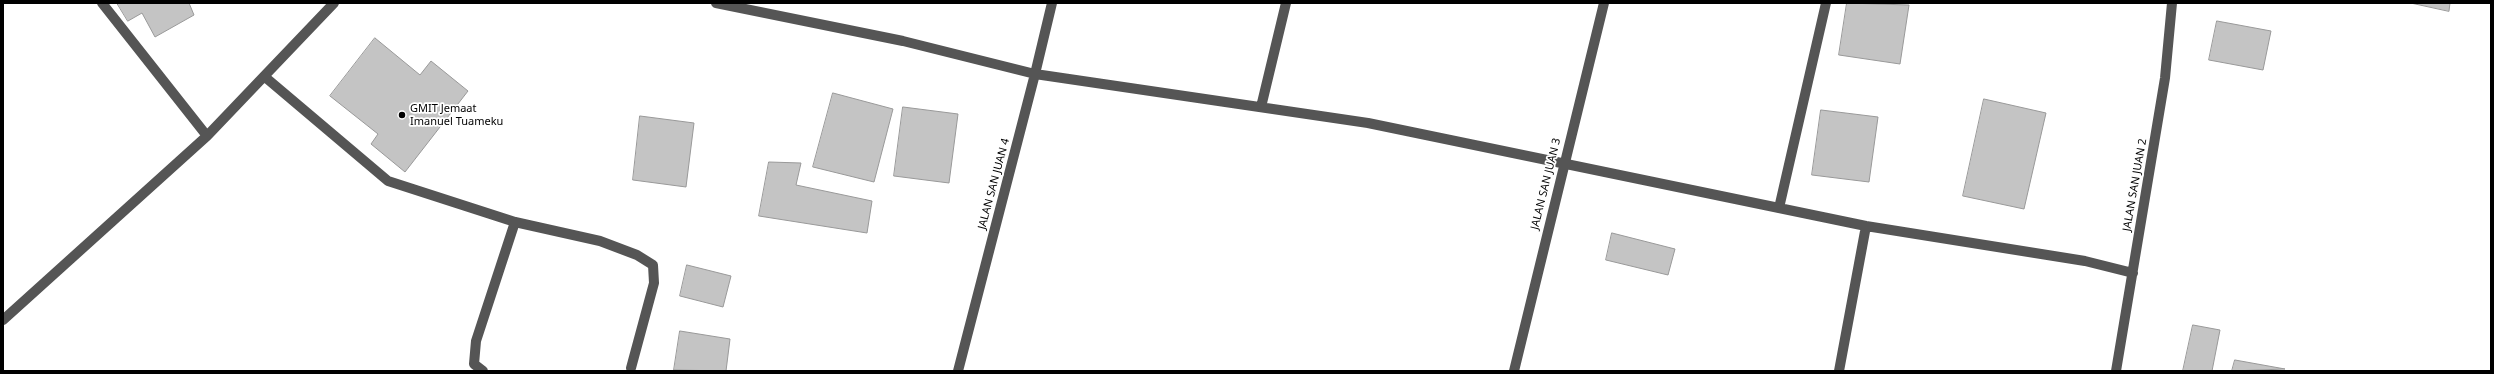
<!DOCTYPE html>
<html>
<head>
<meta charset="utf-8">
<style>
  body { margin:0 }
  #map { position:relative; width:2494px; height:374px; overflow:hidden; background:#fff; font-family:"Noto Sans",sans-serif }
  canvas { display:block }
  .frame { position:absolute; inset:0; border:4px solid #000; pointer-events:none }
</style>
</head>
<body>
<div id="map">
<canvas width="2494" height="374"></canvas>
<div class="frame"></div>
</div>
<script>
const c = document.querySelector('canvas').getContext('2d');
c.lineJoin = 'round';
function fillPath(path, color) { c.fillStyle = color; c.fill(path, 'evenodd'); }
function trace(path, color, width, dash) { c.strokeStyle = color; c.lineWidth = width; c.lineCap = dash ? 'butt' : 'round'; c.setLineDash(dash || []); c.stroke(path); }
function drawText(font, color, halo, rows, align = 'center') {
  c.font = font + ' "Noto Sans",sans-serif'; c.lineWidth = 3.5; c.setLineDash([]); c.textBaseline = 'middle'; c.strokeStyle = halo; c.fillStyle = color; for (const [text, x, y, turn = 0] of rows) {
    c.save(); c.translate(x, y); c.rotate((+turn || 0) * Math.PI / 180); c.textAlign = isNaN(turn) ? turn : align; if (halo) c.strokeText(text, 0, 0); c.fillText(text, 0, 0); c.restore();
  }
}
const building = new Path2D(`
  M117 3H189L194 15 155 37 142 13 128 21Z
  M1847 3 1909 5 1900 64 1839 55Z
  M2411 3H2450L2449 11Z
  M2217 21 2271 31 2263 70 2209 60Z
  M375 38 420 75 431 61 468 91 405 172 371 144 378 134 330 96Z
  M833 93 893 109 874 182 813 167Z
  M1984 99 2046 113 2024 209 1963 196Z
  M903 107 958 114 949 183 894 176Z
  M1821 110 1878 117 1869 182 1812 175Z
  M640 116 694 123 686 187 633 180Z
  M769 162 801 163 796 185 872 201 867 233 759 216Z
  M1612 233 1675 249 1668 275 1606 260Z
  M687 265 731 276 723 307 680 296Z
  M2193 325 2220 330 2212 371H2183Z
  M680 331 730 339 726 371 674 370Z
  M2235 360 2285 369 2232 371Z`);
const minor = new Path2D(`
  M716 3 903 41 1035 74 1368 123 1866 226 2085 261 2133 273
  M265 77 388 181 515 222 600 241 637 255 653 265 654 283 631 368
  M1261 107 1286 3
  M207 136 334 3
  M1779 208 1826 3
  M3 320 207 136 102 3
  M483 371 474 364 476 341 515 222
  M958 371 1035 74 1052 3
  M1514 371 1604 3
  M1839 371 1866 226
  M2116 371 2165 78 2172 3`);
const markers = [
  [402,115,4,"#000"]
];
const poiNames = [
  ["GMIT Jemaat",410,109],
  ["Imanuel Tuameku",410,122]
];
const streetNames = [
  ["JALAN SAN JUAN 4",994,184,-75],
  ["JALAN SAN JUAN 3",1546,184,-76],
  ["JALAN SAN JUAN 2",2135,185,-80]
];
fillPath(building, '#c4c4c4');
trace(building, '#999', 1);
trace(minor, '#555', 10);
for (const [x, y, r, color] of markers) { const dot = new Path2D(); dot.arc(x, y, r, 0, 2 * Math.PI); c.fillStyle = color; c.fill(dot); trace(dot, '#fff', 1.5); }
drawText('11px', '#000', '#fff', poiNames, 'left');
drawText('11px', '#000', '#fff', streetNames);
</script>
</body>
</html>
